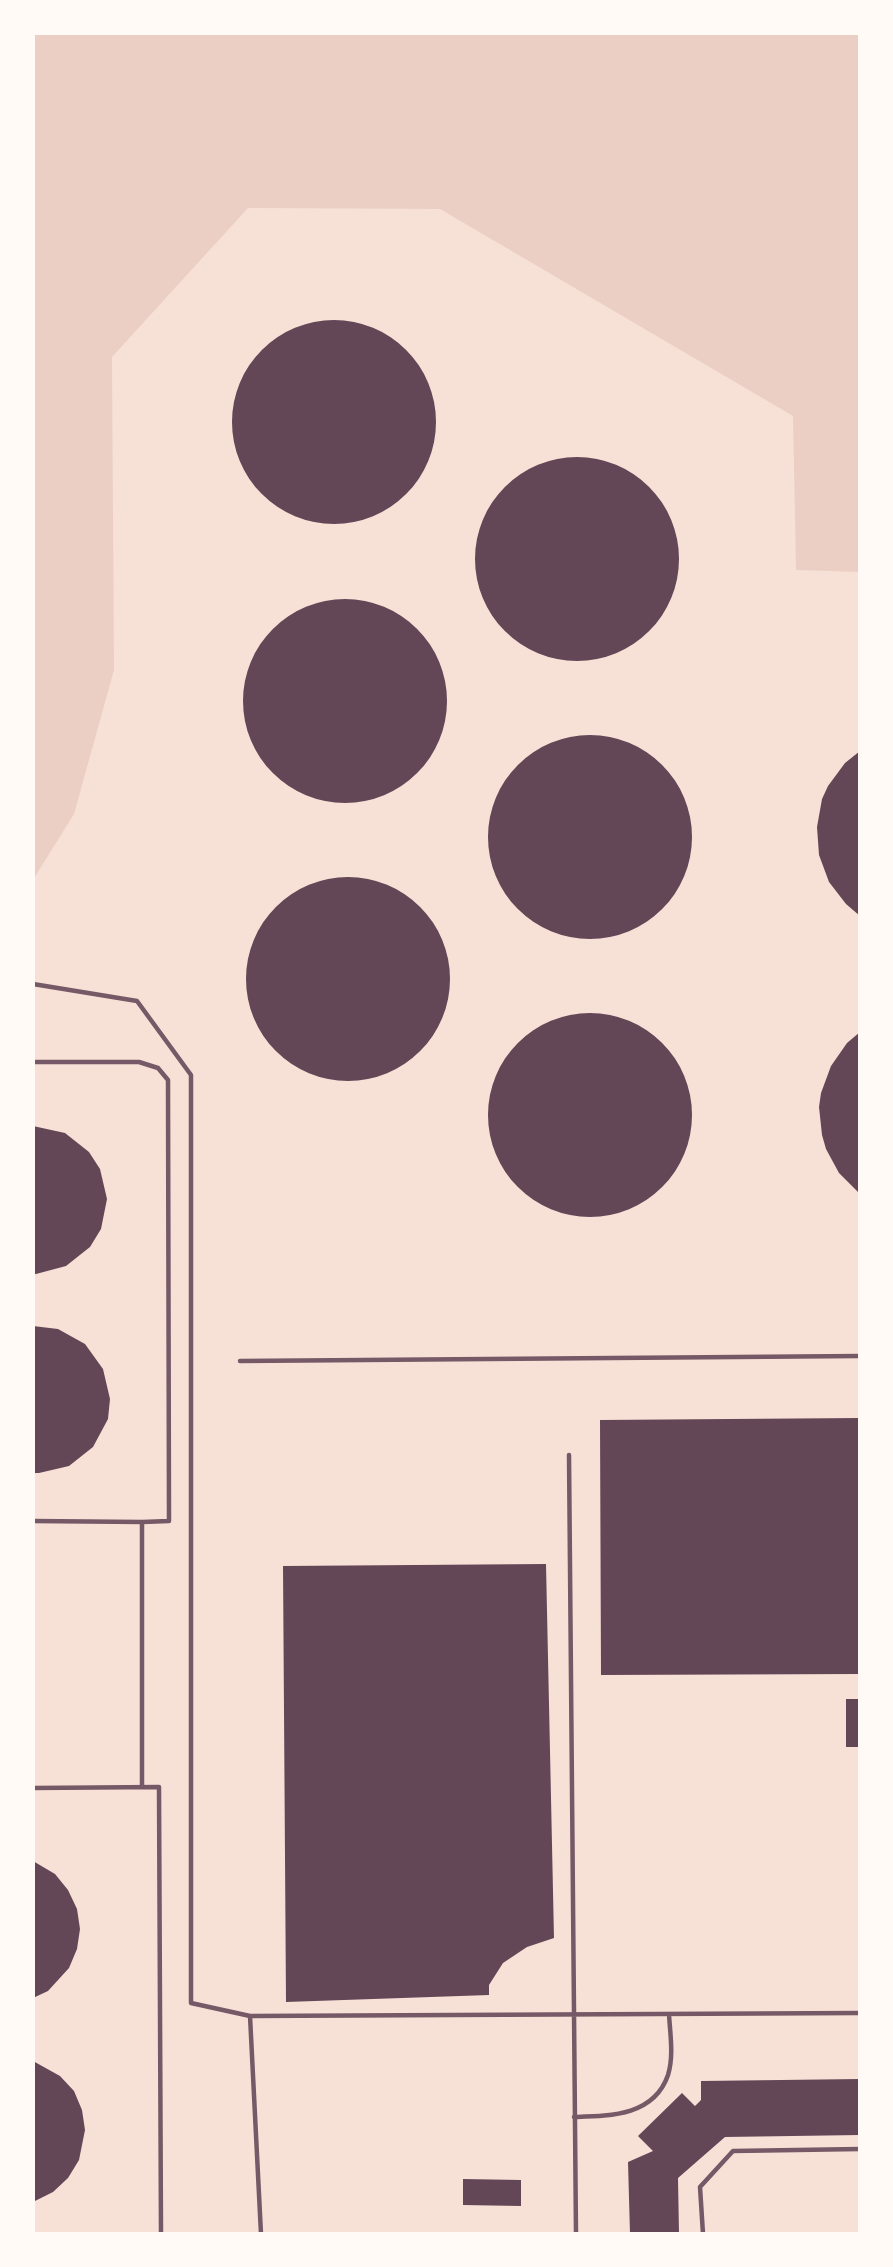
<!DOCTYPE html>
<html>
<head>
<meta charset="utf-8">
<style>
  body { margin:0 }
  #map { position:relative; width:893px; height:2267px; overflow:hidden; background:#f7e1d7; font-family:Manrope,sans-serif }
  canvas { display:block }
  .frame { position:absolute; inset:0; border:35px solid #fffaf5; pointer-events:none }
</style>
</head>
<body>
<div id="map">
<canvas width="893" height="2267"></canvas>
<div class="frame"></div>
</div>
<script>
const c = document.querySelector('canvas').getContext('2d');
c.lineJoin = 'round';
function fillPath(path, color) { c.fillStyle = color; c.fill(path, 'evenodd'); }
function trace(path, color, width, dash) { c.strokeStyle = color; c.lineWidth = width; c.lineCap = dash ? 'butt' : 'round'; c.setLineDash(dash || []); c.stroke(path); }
const green = new Path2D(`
  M33 33H860V572L796 570 793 416 440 209 248 208 112 357 114 670 74 814 33 880Z`);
const building = new Path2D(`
  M232 422a102 102 0 1 1 204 0a102 102 0 1 1-204 0Z
  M475 559a102 102 0 1 1 204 0a102 102 0 1 1-204 0Z
  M243 701a102 102 0 1 1 204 0a102 102 0 1 1-204 0Z
  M488 837a102 102 0 1 1 204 0a102 102 0 1 1-204 0Z
  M860 751V916L846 904 829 882 819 855 817 827 822 799 828 786 845 763Z
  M246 979a102 102 0 1 1 204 0a102 102 0 1 1-204 0Z
  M488 1115a102 102 0 1 1 204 0a102 102 0 1 1-204 0Z
  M860 1032V1194L839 1173 826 1149 822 1135 819 1107 821 1093 831 1066 847 1043Z
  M33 1126 65 1133 89 1152 100 1169 107 1199 101 1229 90 1247 66 1266 36 1274H33Z
  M33 1326 58 1329 85 1344 103 1369 110 1399 108 1419 93 1447 69 1466 39 1473H33Z
  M860 1418V1674L601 1675 600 1420Z
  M546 1564 554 1938 527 1947 503 1963 489 1985V1995L286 2002 283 1566Z
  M846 1699H860V1747H846Z
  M33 1861 55 1874 68 1890 77 1909 80 1929 77 1949 69 1968 48 1991 33 1998Z
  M33 2061 60 2076 74 2091 82 2110 85 2130 79 2160 68 2178 53 2192 33 2202Z
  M860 2079V2135L725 2137 678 2178 679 2234H630L628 2162 653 2151 638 2136 682 2093 695 2106 701 2100V2081Z
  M463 2179 521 2180V2206L463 2205Z`);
const service = new Path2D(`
  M33 984 137 1001 191 1075V2003L250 2016 860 2013
  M33 1062H139L158 1068 168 1080 169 1521 142 1522V1787
  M240 1361 860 1356
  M569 1455 576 2234
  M33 1521 142 1522
  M33 1788 159 1787 161 2234
  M250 2016 261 2234
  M574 2117C610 2116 654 2116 668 2075 674 2056 670 2033 669 2014
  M703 2234 700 2187 733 2151 860 2149`);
fillPath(green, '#ebcfc5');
fillPath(building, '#644757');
trace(service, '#755966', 4.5);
</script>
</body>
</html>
